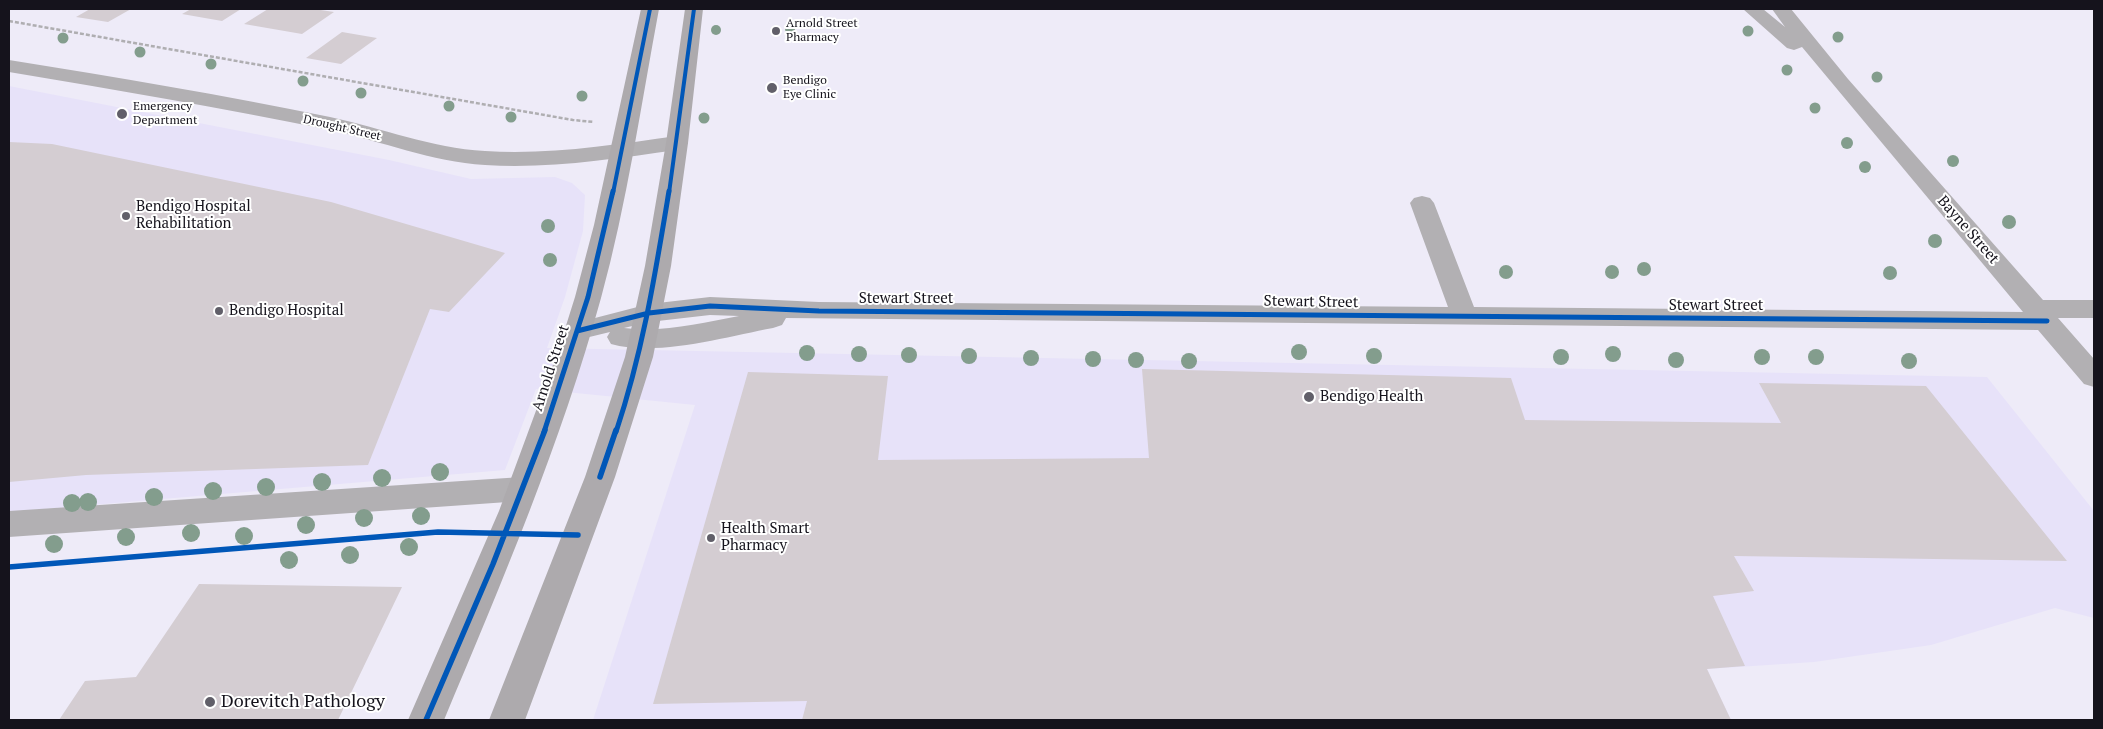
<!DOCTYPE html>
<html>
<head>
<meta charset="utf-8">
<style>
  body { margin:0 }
  #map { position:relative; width:2103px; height:729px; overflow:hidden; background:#eeebf8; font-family:"PT Serif",serif }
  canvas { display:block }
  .frame { position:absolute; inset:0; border:10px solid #15131c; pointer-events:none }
</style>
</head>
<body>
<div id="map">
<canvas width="2103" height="729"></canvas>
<div class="frame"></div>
</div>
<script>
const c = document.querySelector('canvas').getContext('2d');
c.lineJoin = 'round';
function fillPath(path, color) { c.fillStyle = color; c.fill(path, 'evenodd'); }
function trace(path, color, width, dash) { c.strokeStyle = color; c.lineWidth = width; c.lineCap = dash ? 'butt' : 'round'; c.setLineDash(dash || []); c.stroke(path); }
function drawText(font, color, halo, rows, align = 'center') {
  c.font = font + ' "PT Serif",serif'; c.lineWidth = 4; c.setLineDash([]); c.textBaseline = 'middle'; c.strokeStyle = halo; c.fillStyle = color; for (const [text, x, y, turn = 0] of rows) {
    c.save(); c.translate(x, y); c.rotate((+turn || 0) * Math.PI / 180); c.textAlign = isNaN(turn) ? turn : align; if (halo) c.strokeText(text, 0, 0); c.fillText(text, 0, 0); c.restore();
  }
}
const built = new Path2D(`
  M9 86 389 160 471 179 555 177 572 183 585 195 583 231 565 297 547 348 1987 377 2094 511V618L2055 608 1931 645 1814 662 1707 669 1731 720H593L695 405 536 389 505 470 9 512Z`);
const building = new Path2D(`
  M90 9H131L108 22 76 17Z
  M191 9H241L222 21 182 14Z
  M268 9H314L334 12 302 34 244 24Z
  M342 32 377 38 341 64 306 58Z
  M9 142 52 144 331 202 505 253 449 312 430 309 368 465 86 475 9 482Z
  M1142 369 1511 378 1525 420 1781 423 1759 383 1926 386 2067 561 1734 556 1754 591 1713 596 1745 666 1707 669 1731 720H802L807 701 653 704 748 372 888 376 878 460 1149 458Z
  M199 584 402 587 338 720H59L85 681 136 677Z`);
const path = new Path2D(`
  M9 21 573 120 594 122`);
const minor = new Path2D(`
  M1743 9H1763L1785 27 1772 9H1791L1848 79 2043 300H2094V318H2058L2094 359V387L2084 384 2038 330 786 318 782 325 773 328C725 337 657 357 611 344L607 337 610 332 577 340 568 337 564 331 568 325 649 304 710 297 819 302 1448 307 1410 203 1414 198 1422 196 1430 198 1434 203 1474 307 2023 312 1802 47 1794 50 1787 48ZM710 315 739 316C701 323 663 333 624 328L649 322Z
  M9 60C116 77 223 95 330 117 382 128 431 148 485 151 549 155 613 145 677 136L685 138 688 143 685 148 677 150C613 159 549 169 485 165 431 162 382 141 330 130 223 108 116 90 9 72Z
  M522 477 533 481 537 489 533 497 522 501 9 537V511Z`);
const major = new Path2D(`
  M641 9H659C641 105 627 203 601 298 561 443 502 582 444 720H408L499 511 558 351 575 297 594 225Z
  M685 9H703L688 143 671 266 653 357 615 477 525 720H489L585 477 625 357 645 266 666 143Z`);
const cyclewayFar2 = new Path2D(`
  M613 193 650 9
  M669 193 694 9`);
const cyclewayFar1 = new Path2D(`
  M577 331 649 313 710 306 819 311 2047 321
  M544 432 588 297 613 191
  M616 432C643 351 655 275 669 191`);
const cycleway = new Path2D(`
  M600 477 616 430
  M9 567 438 532 578 535
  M426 720 493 564 545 430`);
const trees = [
  [790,29,5],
  [716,30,5],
  [1748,31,5.5],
  [1838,37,5.5],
  [63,38,5.5],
  [140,52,5.5],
  [211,64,5.5],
  [1787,70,5.5],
  [1877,77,5.5],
  [303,81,5.5],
  [361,93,5.5],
  [582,96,5.5],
  [449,106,5.5],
  [1815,108,5.5],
  [511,117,5.5],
  [704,118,5.5],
  [1847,143,6],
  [1953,161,6],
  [1865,167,6],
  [2009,222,7],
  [548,226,7],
  [1935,241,7],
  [550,260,7],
  [1644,269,7],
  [1506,272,7],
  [1612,272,7],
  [1890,273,7],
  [1299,352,8],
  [807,353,8],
  [859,354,8],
  [1613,354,8],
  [909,355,8],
  [969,356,8],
  [1374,356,8],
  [1561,357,8],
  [1762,357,8],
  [1816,357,8],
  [1031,358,8],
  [1093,359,8],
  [1136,360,8],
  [1676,360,8],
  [1189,361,8],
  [1909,361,8],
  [440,472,9],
  [382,478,9],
  [322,482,9],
  [266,487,9],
  [213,491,9],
  [154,497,9],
  [88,502,9],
  [72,503,9],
  [421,516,9],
  [364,518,9],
  [306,525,9],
  [191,533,9],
  [244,536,9],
  [126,537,9],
  [54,544,9],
  [409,547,9],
  [350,555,9],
  [289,560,9]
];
const markers = [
  [776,31,5,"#615f69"],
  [772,88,6,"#615f69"],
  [122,114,6,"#615f69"],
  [126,216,5,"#615f69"],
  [219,311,5,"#615f69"],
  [1309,397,6,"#615f69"],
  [711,538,5,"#615f69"],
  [210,702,6,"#615f69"]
];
const farPoinames = [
  ["Arnold Street",786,24],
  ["Pharmacy",786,38],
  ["Bendigo",783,81],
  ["Eye Clinic",783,95],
  ["Emergency",133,107],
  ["Department",133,121]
];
const farStreetnames = [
  ["Drought Street",342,128,13]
];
const poiNames = [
  ["Bendigo Hospital",136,207],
  ["Rehabilitation",136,224],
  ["Bendigo Hospital",229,311],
  ["Bendigo Health",1320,397],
  ["Health Smart",721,529],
  ["Pharmacy",721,546]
];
const streetNames = [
  ["Bayne Street",1968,230,49],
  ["Stewart Street",906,299],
  ["Stewart Street",1311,302,1],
  ["Stewart Street",1716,306],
  ["Arnold Street",551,368,-72]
];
const nearPoinames = [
  ["Dorevitch Pathology",221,702]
];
fillPath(built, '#e7e2f9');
fillPath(building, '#d4cdd2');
trace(path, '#afaeb1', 2.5, [4, 2]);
fillPath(minor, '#b2b0b3');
fillPath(major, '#adaaad');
trace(cyclewayFar2, '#0057b8', 4);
trace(cyclewayFar1, '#0057b8', 5);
trace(cycleway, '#0057b8', 5.5);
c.fillStyle = '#839d8d';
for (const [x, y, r] of trees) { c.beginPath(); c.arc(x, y, r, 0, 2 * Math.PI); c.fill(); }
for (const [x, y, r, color] of markers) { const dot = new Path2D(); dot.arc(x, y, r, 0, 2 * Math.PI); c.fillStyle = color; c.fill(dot); trace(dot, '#fff', 2); }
drawText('12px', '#15131c', '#fff', farPoinames, 'left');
drawText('12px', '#15131c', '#fff', farStreetnames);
drawText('15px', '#15131c', '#fff', poiNames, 'left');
drawText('15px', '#15131c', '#fff', streetNames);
drawText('18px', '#15131c', '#fff', nearPoinames, 'left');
</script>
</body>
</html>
